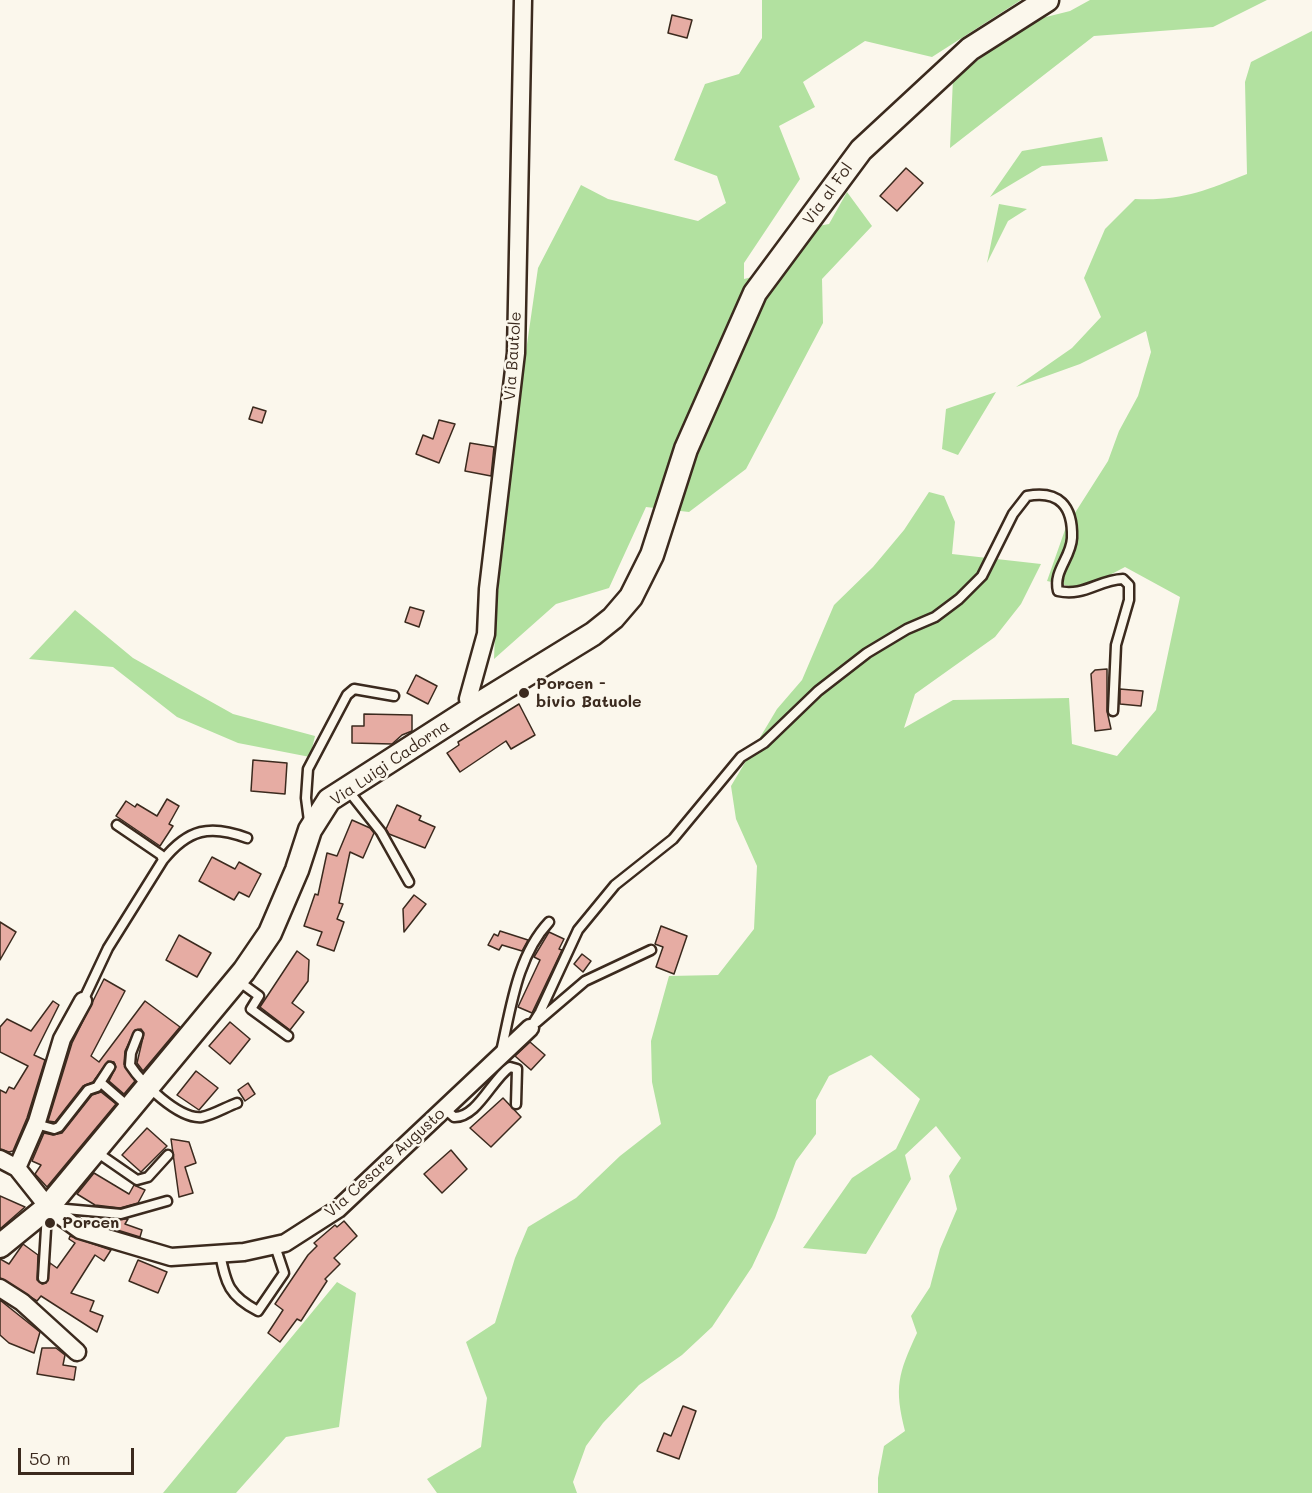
<!DOCTYPE html>
<html>
<head>
<meta charset="utf-8">
<style>
  body { margin:0 }
  #map { position:relative; width:1312px; height:1493px; overflow:hidden; background:#fbf7ec; font-family:Mali,sans-serif }
  canvas { display:block }
  .scale { position:absolute; left:18px; top:1448px; width:116px; height:27px; box-sizing:border-box; border:3px solid #3b2a1e; border-top:0; padding-left:8px; font-size:18px; line-height:21px; white-space:nowrap; color:#3b2a1e; -webkit-text-stroke:4px #fbf7ec; paint-order:stroke }
</style>
</head>
<body>
<div id="map">
<canvas width="1312" height="1493"></canvas>
<div class="scale">50 m</div>
</div>
<script>
const c = document.querySelector('canvas').getContext('2d');
c.lineJoin = 'round';
function fillPath(path, color) { c.fillStyle = color; c.fill(path, 'evenodd'); }
function trace(path, color, width, dash) { c.strokeStyle = color; c.lineWidth = width; c.lineCap = dash ? 'butt' : 'round'; c.setLineDash(dash || []); c.stroke(path); }
function drawText(font, color, halo, rows, align = 'center') {
  c.font = font + ' Mali,sans-serif'; c.lineWidth = 5; c.setLineDash([]); c.textBaseline = 'middle'; c.strokeStyle = halo; c.fillStyle = color; for (const [text, x, y, turn = 0] of rows) {
    c.save(); c.translate(x, y); c.rotate((+turn || 0) * Math.PI / 180); c.textAlign = isNaN(turn) ? turn : align; if (halo) c.strokeText(text, 0, 0); c.fillText(text, 0, 0); c.restore();
  }
}
const green = new Path2D(`
  M762 0H1021L932 57 865 41 803 82 815 107 779 126 800 179 744 263V279L782 270 818 226 829 224 847 192 872 226 822 279 823 323 746 469 689 512 646 507 609 588 556 604 494 659 496 609 523 372 538 268 581 185 608 199 698 221 726 203 717 176 674 160 705 84 739 74 762 38Z
  M1090 0H1267L1213 27 1094 36 950 148 953 78 1034 20 1070 11Z
  M1312 31V1493H878V1478L884 1446 905 1431C894 1387 898 1374 917 1333L911 1316 930 1287 940 1249 957 1209 949 1176 961 1158 936 1126 905 1155 911 1179 866 1254 803 1248 852 1178 896 1149 920 1099 871 1055 829 1076 816 1100V1134L796 1161 775 1218 752 1267 712 1327 682 1355 639 1385 603 1423 586 1446 573 1482 577 1493H437L427 1479 481 1447 487 1398 466 1342 495 1323 515 1258 528 1227 576 1198 620 1156 661 1124 652 1082 651 1041 669 976 718 975 754 929 757 866 736 819 731 786 777 709 802 680 834 605 873 567 904 530 929 492 944 496 955 522 952 554 1041 564 1021 604 995 637 915 694 904 728 953 700 1069 698 1072 744 1117 756 1156 710 1180 597 1125 567 1083 589 1047 581 1066 527 1108 461 1119 431 1138 396 1151 352 1146 331 1080 364 1016 387 1072 348 1101 317 1084 278 1105 229 1135 199C1181 201 1205 191 1247 174L1245 82 1251 62Z
  M1102 137 1108 161 1042 166 990 197 1022 151Z
  M999 204 1027 209 1008 221 987 263Z
  M996 392 958 455 942 449 946 409Z
  M75 610 133 658 233 714 315 736 310 757 238 743 177 717 113 667 29 659Z
  M337 1282 356 1293 339 1427 286 1437 236 1493H163Z`);
const building = new Path2D(`
  M672 15 692 20 687 38 668 33Z
  M906 168 923 183 897 211 880 196Z
  M253 407 266 411 262 423 249 419Z
  M439 420 455 424 439 463 416 454 423 435 433 439Z
  M470 443 494 447 491 476 465 471Z
  M410 607 424 611 419 627 405 622Z
  M1107 669V711L1111 729 1095 731 1091 674 1095 670Z
  M416 675 437 686 428 704 407 693Z
  M1120 689 1143 691 1141 706 1120 704Z
  M519 704 535 735 511 749 506 741 460 772 447 753 459 745 458 742Z
  M364 714 412 715V731L402 735 392 744 352 743V726H364Z
  M253 760 287 763 285 794 251 791Z
  M167 799 179 806 169 824 173 826 160 846 116 816 126 801 135 807 137 804 157 816Z
  M397 805 421 816 419 820 435 827 425 848 389 834 386 829Z
  M352 820 370 828 374 833 363 858 350 852 339 903 343 904 337 919 344 922 334 951 317 945 322 932 304 926 315 894 318 895 327 853 337 856Z
  M212 857 235 869 239 862 261 874 249 897 239 892 234 900 199 881Z
  M414 895 426 904 404 932 403 909Z
  M0 922 16 932 0 960Z
  M661 926 687 936 674 974 656 967 663 947 655 944Z
  M500 931 528 940 522 951 502 945 499 950 488 945 494 934 498 936Z
  M549 932 564 939 559 949 562 950 532 1013 518 1007 540 960 534 957Z
  M179 935 211 953 197 977 166 960Z
  M297 951 309 960 308 981 292 1003 304 1012 290 1030 260 1007Z
  M582 954 591 961 583 972 574 964Z
  M104 979 125 991 91 1056 99 1062 145 1001 180 1027 143 1071 137 1063 144 1033 141 1029 135 1030 125 1051 124 1064 135 1081 124 1094 109 1081 116 1067 114 1062 108 1061 93 1082 83 1086 55 1122 48 1121 72 1043Z
  M53 1001 59 1005 34 1055 45 1060 27 1118 13 1151 9 1152 0 1149V1090L6 1093 9 1087 14 1089 28 1066 0 1052V1027L7 1019 31 1031Z
  M230 1022 250 1039 230 1064 209 1046Z
  M530 1042 545 1055 531 1070 515 1056Z
  M196 1071 218 1088 199 1110 177 1095Z
  M248 1083 255 1094 245 1101 238 1090Z
  M101 1092 116 1104 47 1187 35 1174 41 1165 32 1161 44 1133 53 1135 62 1133 92 1095Z
  M503 1098 521 1117 491 1147 470 1128Z
  M147 1128 167 1146 141 1172 122 1155Z
  M171 1139 189 1142 196 1163 185 1167 193 1193 179 1197Z
  M451 1150 467 1169 442 1193 424 1174Z
  M94 1173 129 1194 134 1185 145 1190 138 1203 120 1208 95 1205 77 1194Z
  M0 1196 25 1207 0 1229Z
  M103 1219H128L125 1224 142 1230 140 1237 101 1225Z
  M344 1221 357 1236 334 1258 340 1264 325 1279 327 1281 301 1321 297 1319 280 1342 268 1333 283 1310 275 1304 308 1255 317 1246 314 1243 335 1225 337 1227Z
  M70 1236 111 1250 104 1261 95 1255 71 1293 94 1301 90 1311 103 1316 97 1332 41 1296 37 1301 0 1278V1259L9 1264 23 1244 38 1255 37 1280 42 1284 46 1283 50 1263 57 1268 75 1243 69 1239Z
  M138 1260 167 1272 158 1293 129 1281Z
  M0 1300 40 1332 34 1353 9 1343 0 1335Z
  M42 1348H56L65 1355 63 1365 76 1367 74 1380 37 1374Z
  M683 1406 696 1411 679 1459 657 1451 664 1433 671 1436Z`);
const lane = new Path2D(`
  M347 789 381 832 409 882
  M309 821 306 798 308 769 347 695 354 689 394 696
  M163 860C188 829 210 824 247 838
  M237 980 259 996 251 1009 288 1036
  M83 1001 108 948 163 860 161 855 117 825
  M537 1022 585 981 651 950
  M530 1028 540 1012 578 930 615 885 673 839 741 757 764 743 818 691 867 653 907 629 935 617 959 599 982 576 1013 514 1027 496C1059 490 1073 506 1072 538 1071 558 1053 571 1058 591 1084 597 1098 580 1123 579L1129 585V600L1116 645 1113 711
  M138 1035 131 1053 130 1065C141 1082 179 1120 202 1117 213 1115 226 1107 237 1103
  M501 1052C511 1008 517 956 549 922
  M100 1082 130 1108
  M445 1109 454 1117C477 1118 492 1079 510 1067L517 1069 516 1104
  M36 1124 54 1129 59 1127 88 1090 97 1087 110 1067
  M95 1151 137 1180 148 1177 168 1155
  M55 1208 121 1214 167 1201
  M220 1254C226 1284 229 1296 258 1311L284 1273 275 1246
  M43 1278 47 1213`);
const street = new Path2D(`
  M474 707 468 699 486 634 488 589 516 353 523 0
  M0 1159 17 1168 48 1207 80 1230 171 1257 244 1252 285 1243 338 1209 530 1028
  M17 1168 37 1122 62 1039 83 1001
  M0 1288 22 1302 77 1352`);
const secondary = new Path2D(`
  M0 1246 48 1207 244 971 270 933 297 870 310 830 329 800 474 707 593 634 613 618 631 597 652 555 686 449 755 293 861 150 970 49 1047 0`);
const markers = [
  [524,693,6,"#3b2a1e"],
  [50,1223,6,"#3b2a1e"]
];
const streetNames = [
  ["Via al Fol",828,194,-54],
  ["Via Bautole",513,356,-86],
  ["Via Luigi Cadorna",390,763,-34],
  ["Via Cesare Augusto",385,1163,-42]
];
const poiNames = [
  ["Porcen -",536,684],
  ["bivio Batuole",536,702],
  ["Porcen",62,1223]
];
fillPath(green, '#b2e1a0');
fillPath(building, '#e6aca3');
trace(building, '#3b2a1e', 1.5);
trace(lane, '#3b2a1e', 13);
trace(street, '#3b2a1e', 21);
trace(secondary, '#3b2a1e', 27);
trace(lane, '#fbf7ec', 8);
trace(street, '#fbf7ec', 16);
trace(secondary, '#fbf7ec', 22);
for (const [x, y, r, color] of markers) { const dot = new Path2D(); dot.arc(x, y, r, 0, 2 * Math.PI); c.fillStyle = color; c.fill(dot); trace(dot, '#fbf7ec', 2); }
drawText('16px', '#3b2a1e', '#fbf7ec', streetNames);
drawText('bold 16px', '#3b2a1e', '#fbf7ec', poiNames, 'left');
</script>
</body>
</html>
